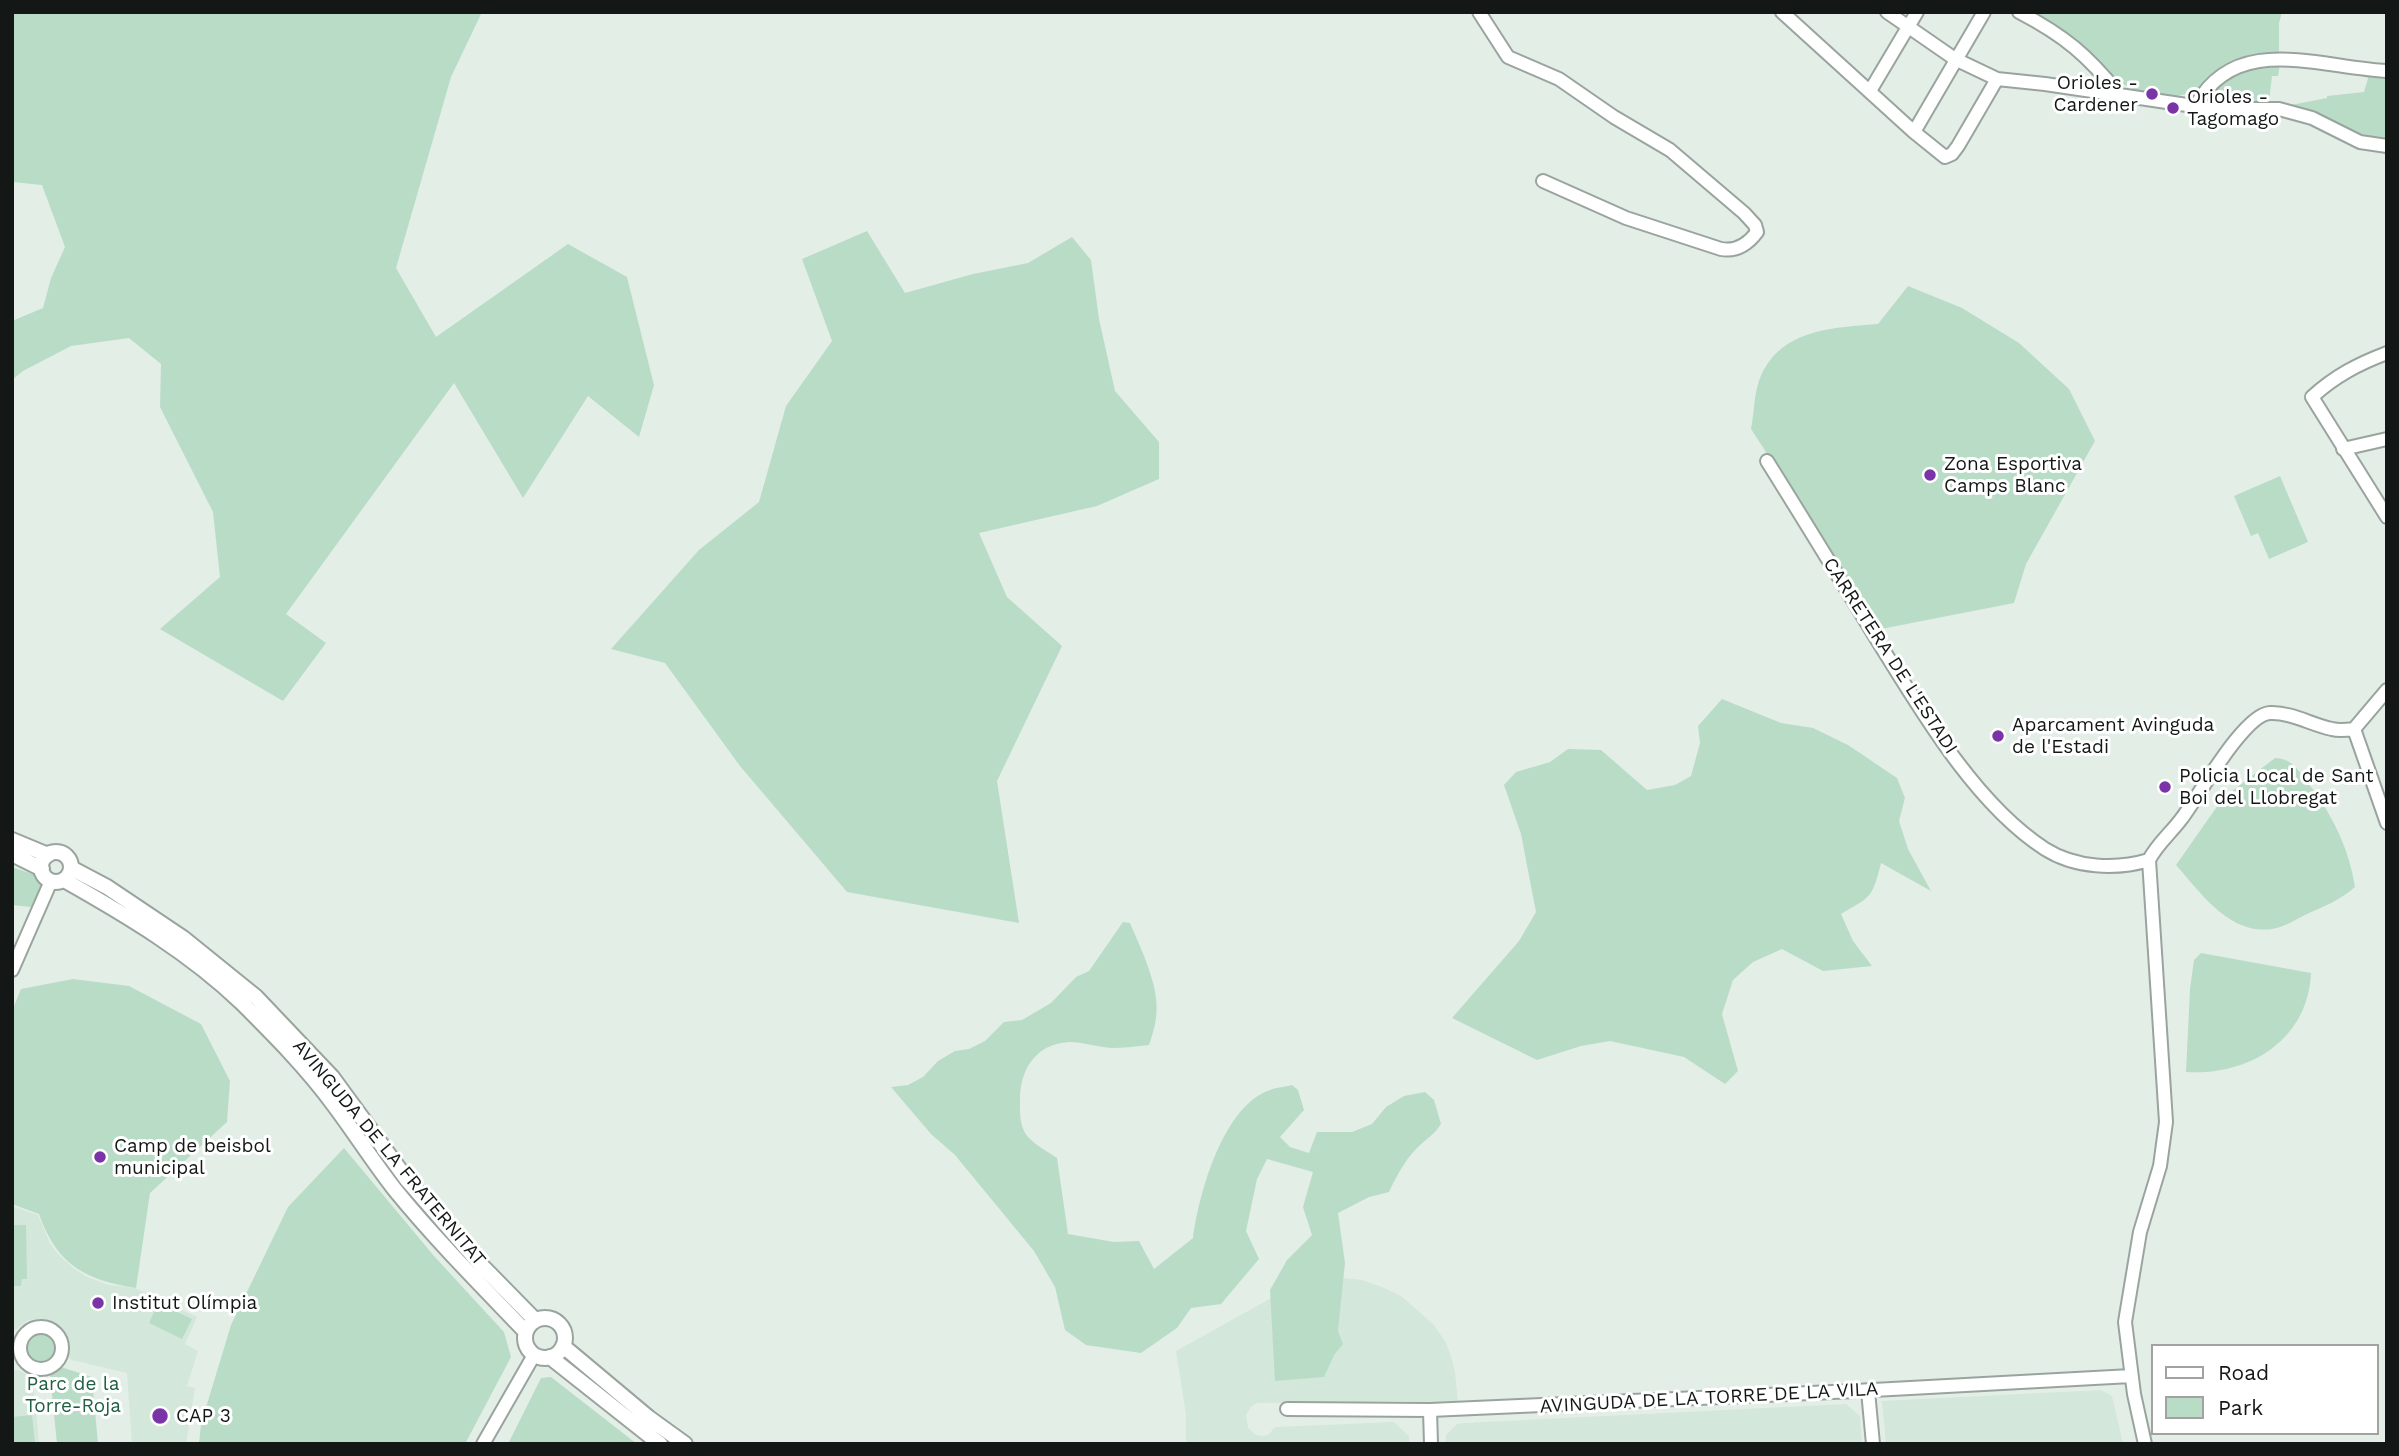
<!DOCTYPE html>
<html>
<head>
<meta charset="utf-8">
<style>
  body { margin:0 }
  #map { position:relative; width:2399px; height:1456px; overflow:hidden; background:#e3eee7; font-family:"Work Sans",sans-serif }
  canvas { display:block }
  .frame { position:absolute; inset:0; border:14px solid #131715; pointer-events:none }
  .legend { position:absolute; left:2151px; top:1344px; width:228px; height:91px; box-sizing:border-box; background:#fff; border:2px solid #a1a2a1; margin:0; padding:9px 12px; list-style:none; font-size:21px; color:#131715 }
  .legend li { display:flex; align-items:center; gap:14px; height:35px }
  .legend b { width:35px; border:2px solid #a1a2a1 }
</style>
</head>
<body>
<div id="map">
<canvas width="2399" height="1456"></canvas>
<div class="frame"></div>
<ul class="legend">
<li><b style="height:9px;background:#fff"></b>Road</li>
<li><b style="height:19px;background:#b9dcc7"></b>Park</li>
</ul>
</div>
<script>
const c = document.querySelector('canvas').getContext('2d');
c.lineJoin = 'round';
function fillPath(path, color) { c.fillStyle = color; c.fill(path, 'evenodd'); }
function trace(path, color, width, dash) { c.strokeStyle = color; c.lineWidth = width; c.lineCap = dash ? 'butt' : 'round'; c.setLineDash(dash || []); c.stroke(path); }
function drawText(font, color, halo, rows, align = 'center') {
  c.font = font + ' "Work Sans",sans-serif'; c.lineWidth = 6; c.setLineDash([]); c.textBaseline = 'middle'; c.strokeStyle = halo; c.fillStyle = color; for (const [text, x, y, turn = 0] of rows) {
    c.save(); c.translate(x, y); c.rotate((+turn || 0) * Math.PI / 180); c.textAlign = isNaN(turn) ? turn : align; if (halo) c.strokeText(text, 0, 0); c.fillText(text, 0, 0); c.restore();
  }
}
const built = new Path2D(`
  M12 1206 38 1215 50 1243 57 1253 73 1268 87 1277 109 1285 135 1288 197 1317 185 1344 198 1351 187 1386 195 1388 186 1444H132L127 1373 72 1360 68 1357V1346L64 1335 49 1321 37 1319 28 1320 12 1332Z
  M1341 1278 1362 1280 1382 1287 1401 1296 1433 1324 1445 1341 1451 1356 1455 1372 1458 1403 1402 1401 1257 1403 1251 1407 1246 1415 1248 1428 1256 1435 1262 1436 1268 1435 1275 1427 1394 1422 1409 1436V1444H1186V1415L1176 1351 1291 1287Z
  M12 1370H18L33 1378 39 1444H12Z
  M2101 1390 2112 1396 2123 1444H1886L1882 1401Z
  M1846 1404 1860 1416 1862 1444H1446V1435L1457 1424 1465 1423Z`);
const green = new Path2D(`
  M12 12H482L451 77 396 268 436 337 568 244 627 277 654 385 639 437 588 396 523 498 454 383 286 614 326 643 283 701 160 629 220 577 213 512 160 407 161 364 129 338 71 346 23 371 12 380V321L43 308 51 278 65 247 42 185 12 182Z
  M2038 12H2282L2279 23V55H2257L2230 66 2193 93 2171 97 2138 91 2118 82 2037 16Z
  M2280 64 2278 76H2272L2269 102H2220L2210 98 2213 90 2243 69Z
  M2369 75 2387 76V139C2353 137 2324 115 2291 105L2327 98V96L2364 92Z
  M867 231 905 293 973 274 1028 263 1072 237 1091 260 1099 319 1115 391 1159 442V479L1097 506 979 533 1007 597 1062 646 997 781 1019 923 847 892 740 766 665 663 611 649 699 550 759 502 786 406 832 341 802 259Z
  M1908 286 1962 308 2019 343 2069 389 2095 441 2026 564 2014 603 1881 629 1751 429C1754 414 1754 395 1759 381 1778 329 1831 328 1878 324Z
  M2280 476 2308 542 2269 559 2258 533 2251 536 2234 496Z
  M1722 699 1781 723 1813 728 1848 745 1897 778 1905 798 1899 821 1908 849 1931 891 1881 863C1872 898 1872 896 1841 914L1853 941 1872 966 1823 971 1782 949 1753 962 1733 980 1722 1014 1738 1071 1725 1084 1684 1057 1610 1041 1581 1046 1537 1060 1452 1018 1519 941 1536 912 1521 834 1504 785 1516 772 1550 762 1568 749 1601 750 1647 790 1675 785 1691 776 1700 743 1698 726Z
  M2275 758C2293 759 2298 770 2308 783 2332 814 2349 848 2355 887 2342 899 2323 907 2307 914 2296 919 2285 927 2272 929 2229 935 2201 893 2176 865L2223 798Z
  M12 867 35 875 42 885 31 907 12 905Z
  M1123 922 1130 923C1141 949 1161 989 1156 1018 1155 1027 1152 1036 1149 1045 1137 1046 1124 1048 1112 1048 1098 1047 1083 1042 1069 1042 1036 1044 1020 1069 1020 1100 1019 1137 1027 1138 1057 1158L1068 1234 1114 1242 1139 1241 1154 1269 1193 1238C1199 1193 1223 1106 1270 1090 1277 1087 1285 1087 1292 1085L1298 1090 1304 1110 1280 1137 1290 1147 1309 1153 1317 1132H1352L1372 1124 1386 1107 1404 1096 1425 1092 1434 1100 1441 1124C1434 1135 1426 1139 1417 1148 1405 1160 1396 1177 1389 1192L1369 1197 1338 1213 1345 1263 1338 1331 1343 1344 1334 1355 1324 1377 1275 1381 1270 1290 1287 1260 1312 1235 1303 1207 1313 1172 1267 1159 1257 1179 1246 1231 1259 1259 1221 1304 1191 1308 1177 1328 1141 1353 1086 1345 1065 1330 1055 1287 1034 1251 955 1155 931 1134 891 1087 908 1085 923 1077 938 1061 955 1051 969 1049 985 1041 1004 1022 1022 1020 1051 1003 1076 977 1089 971Z
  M2201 953 2311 973C2308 1041 2248 1076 2186 1072L2190 989 2194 960Z
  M73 979 129 986 201 1024 230 1081 227 1122 150 1193 136 1288C85 1280 57 1265 39 1214L12 1204V1011L21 989Z
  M344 1148 434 1256 504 1332 511 1357 465 1444H199L201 1424 231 1325 288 1207Z
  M12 1225H26L27 1279H22L21 1286H12Z
  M158 1303 192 1319 182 1339 149 1323Z
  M24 1348a18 18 0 1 1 36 0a18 18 0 1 1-36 0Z
  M61 1367 92 1377 98 1444H57L50 1374Z
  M551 1377 637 1444H508L541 1378Z
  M32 1415 35 1444H12V1417Z`);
const minor = new Path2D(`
  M1479 12 1508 57 1559 79 1614 117 1670 150 1744 213 1755 225 1757 232C1748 244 1737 252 1721 249L1626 218 1543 181
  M1782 12 1914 132 1945 157 1952 154 1958 146 1997 79
  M1887 12 1955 59 1997 79 2045 84 2214 109H2279L2312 118 2360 142 2387 146
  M2019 12C2065 36 2087 55 2119 94
  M1870 91 1917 12
  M2196 105C2237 32 2320 68 2387 71
  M1914 132 1984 12
  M2387 353C2358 364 2335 376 2312 397L2387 517
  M2343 449 2387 439
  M1767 461C1804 520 1840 579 1876 638 1920 709 1975 804 2045 849 2075 868 2116 870 2149 860
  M2354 729 2387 823
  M2354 729 2387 690
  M12 970 51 881
  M20 1348a21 21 0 1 1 42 0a21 21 0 1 1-42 0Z
  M1868 1391 1873 1444
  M1287 1409 1430 1410 1855 1391 2131 1376
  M1430 1410 1431 1444
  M483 1444 534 1355
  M2145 1444 2134 1394 2125 1322 2140 1232 2160 1166 2166 1122 2149 860C2157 844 2171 833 2182 818 2199 796 2244 714 2270 713 2291 712 2312 725 2332 729 2339 731 2347 730 2354 729`);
const tertiary = new Path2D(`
  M12 840 48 855
  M41 867a15 15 0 1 1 30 0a15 15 0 1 1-30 0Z
  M12 854 42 869
  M71 868 107 887 183 938 256 997 332 1077 408 1181 481 1265 535 1320
  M64 880C126 915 190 953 242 1003 274 1035 307 1068 334 1105 355 1133 374 1163 396 1191 436 1240 481 1285 525 1331
  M525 1338a20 20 0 1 1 40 0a20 20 0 1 1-40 0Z
  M563 1346 649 1418 685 1444
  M550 1357 660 1444`);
const markers = [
  [2152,94,7,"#7a34a7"],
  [2173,108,7,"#7a34a7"],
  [1930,475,7,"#7a34a7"],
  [1998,736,7,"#7a34a7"],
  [2165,787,7,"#7a34a7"],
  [100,1157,7,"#7a34a7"],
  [98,1303,7,"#7a34a7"],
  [160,1416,9,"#7a34a7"]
];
const poiNames = [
  ["Orioles -",2138,83,"right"],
  ["Cardener",2138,105,"right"],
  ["Orioles -",2187,97],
  ["Tagomago",2187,119],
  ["Zona Esportiva",1944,464],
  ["Camps Blanc",1944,486],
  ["Aparcament Avinguda",2012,725],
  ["de l'Estadi",2012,747],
  ["Policia Local de Sant",2179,776],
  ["Boi del Llobregat",2179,798],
  ["Camp de beisbol",114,1146],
  ["municipal",114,1168],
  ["Institut Olímpia",112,1303],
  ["CAP 3",176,1416]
];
const streetNames = [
  ["CARRETERA DE L'ESTADI",1890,656,57],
  ["AVINGUDA DE LA FRATERNITAT",389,1153,50],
  ["AVINGUDA DE LA TORRE DE LA VILA",1709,1398,-3]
];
const parkNames = [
  ["Parc de la",73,1384],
  ["Torre-Roja",73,1406]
];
fillPath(built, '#d4e7db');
fillPath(green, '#b9dcc7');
trace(minor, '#9aa49e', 16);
trace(tertiary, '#9aa49e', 18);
trace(minor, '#fff', 12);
trace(tertiary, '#fff', 14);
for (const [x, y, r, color] of markers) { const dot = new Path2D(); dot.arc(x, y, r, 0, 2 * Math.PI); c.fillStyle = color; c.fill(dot); trace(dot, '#fff', 2.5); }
drawText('19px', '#131715', '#fff', poiNames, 'left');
drawText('19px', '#131715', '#fff', streetNames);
drawText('19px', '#1e6041', '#fff', parkNames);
</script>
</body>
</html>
